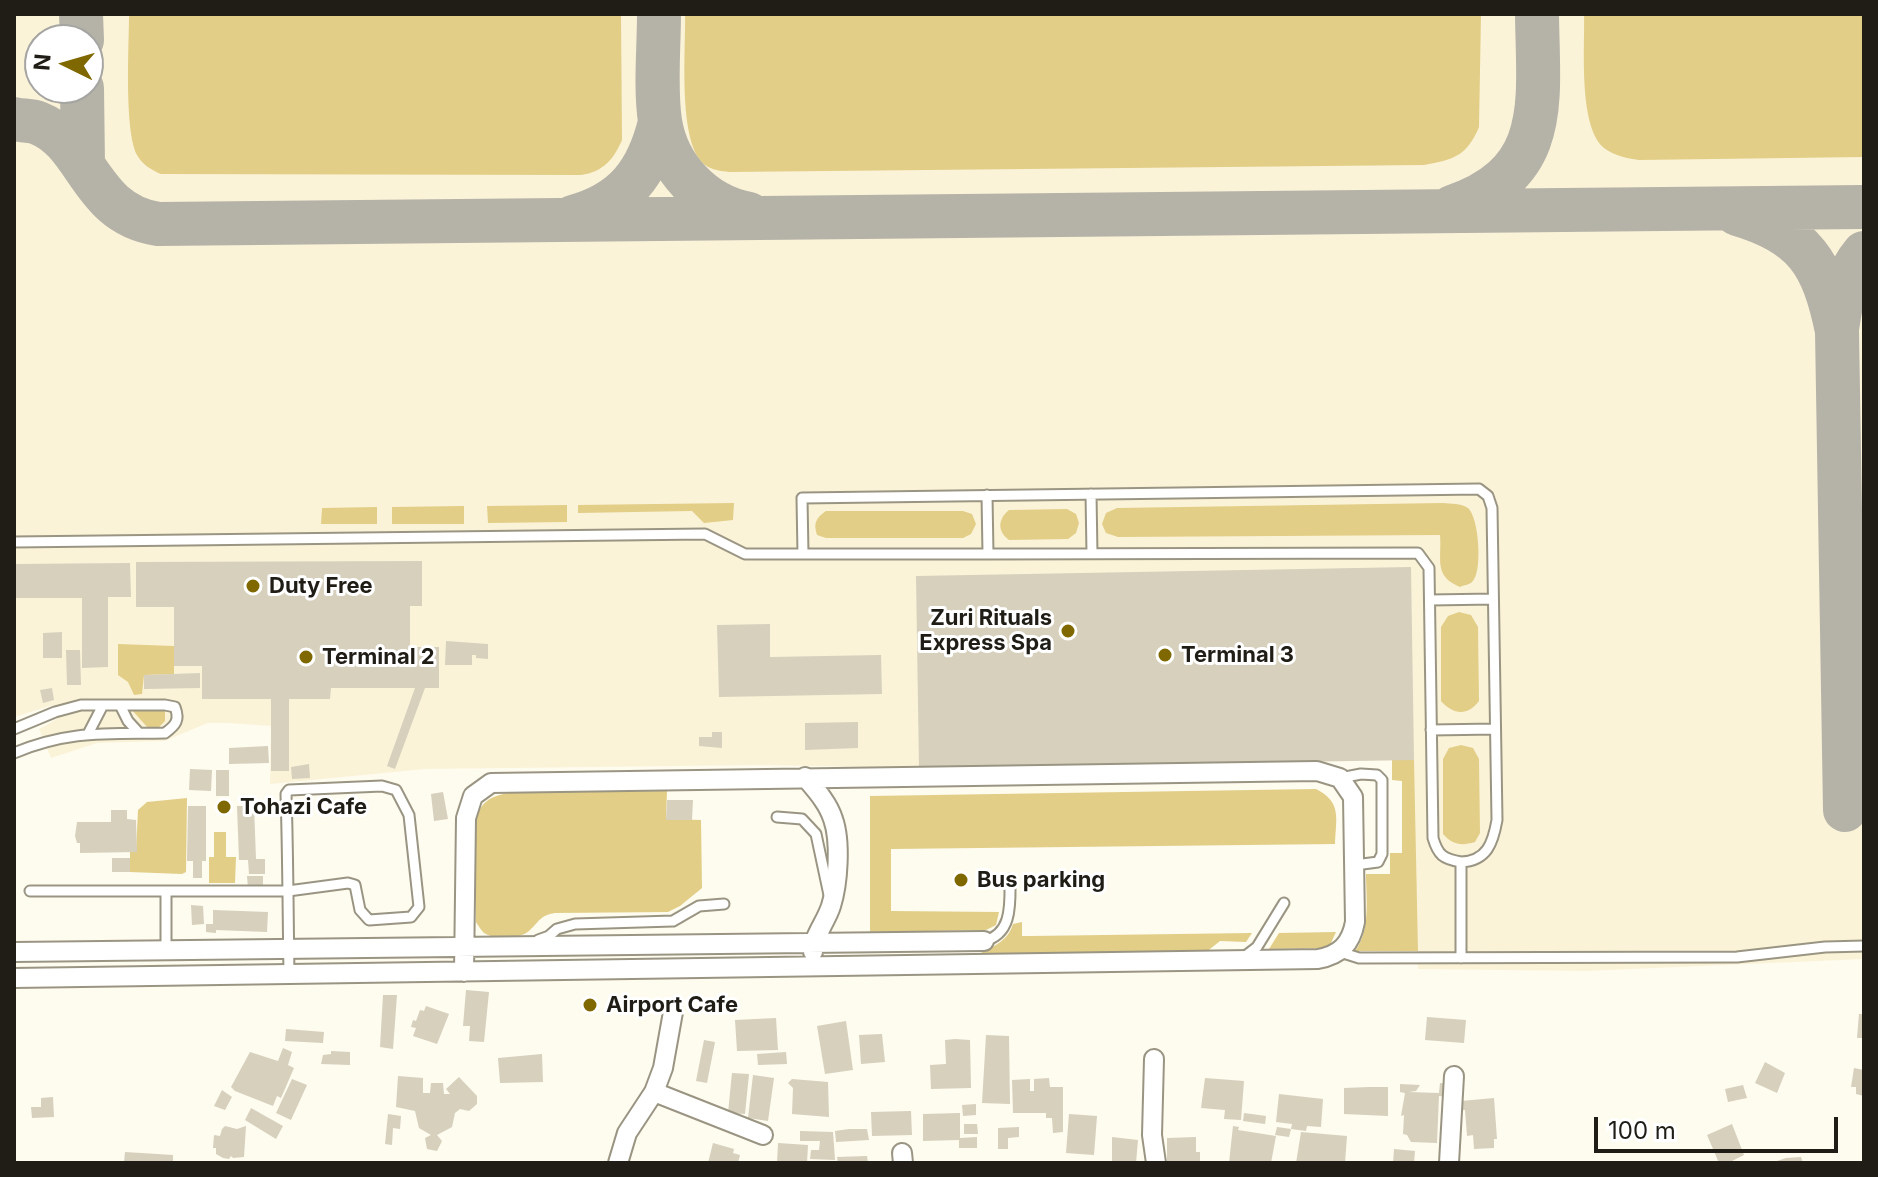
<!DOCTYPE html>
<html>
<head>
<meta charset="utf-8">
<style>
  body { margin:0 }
  #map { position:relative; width:1878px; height:1177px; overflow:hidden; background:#fefbef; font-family:Inter,sans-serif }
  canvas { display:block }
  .frame { position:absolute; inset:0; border:16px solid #1f1d16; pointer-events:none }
  .north { position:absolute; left:24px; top:24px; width:80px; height:80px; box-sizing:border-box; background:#fff; border:2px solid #a5a5a2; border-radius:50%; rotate:275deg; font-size:22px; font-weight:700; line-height:32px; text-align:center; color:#1f1d16 }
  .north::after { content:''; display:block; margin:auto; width:28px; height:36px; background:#7f6800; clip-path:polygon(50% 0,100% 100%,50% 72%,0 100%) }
  .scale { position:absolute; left:1594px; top:1117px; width:244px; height:36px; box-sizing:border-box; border:4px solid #1f1d16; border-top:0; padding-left:10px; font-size:24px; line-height:28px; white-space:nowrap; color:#1f1d16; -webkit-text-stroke:6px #fff; paint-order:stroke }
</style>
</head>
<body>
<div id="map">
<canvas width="1878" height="1177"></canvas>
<div class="frame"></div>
<div class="north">N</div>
<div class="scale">100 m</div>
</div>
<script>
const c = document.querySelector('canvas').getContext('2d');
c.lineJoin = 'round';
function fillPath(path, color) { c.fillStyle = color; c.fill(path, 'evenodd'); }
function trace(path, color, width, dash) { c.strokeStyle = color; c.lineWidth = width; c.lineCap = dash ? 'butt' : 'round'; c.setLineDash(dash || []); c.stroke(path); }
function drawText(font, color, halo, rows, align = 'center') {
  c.font = font + ' Inter,sans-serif'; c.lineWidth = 6; c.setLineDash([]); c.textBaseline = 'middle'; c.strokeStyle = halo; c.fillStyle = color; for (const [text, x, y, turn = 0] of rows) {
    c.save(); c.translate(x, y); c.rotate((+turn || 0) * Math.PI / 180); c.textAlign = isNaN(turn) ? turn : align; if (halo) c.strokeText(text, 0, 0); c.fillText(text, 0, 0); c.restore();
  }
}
const built = new Path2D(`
  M14 14H1864V959L1586 971 1418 969 1413 760 919 768 759 765 425 769 270 784 271 726 229 723H208L164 741 97 743 51 758 39 729 57 719 53 705 14 717ZM40 40H88V88H40Z`);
const green = new Path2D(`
  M129 14H621L622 140C614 159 603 172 581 175L161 174C151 170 142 164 137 155 124 129 129 46 129 14Z
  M685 14H1481L1479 127C1467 156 1453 160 1424 165L729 172C721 171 712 170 705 165 677 144 686 48 685 14Z
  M1584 14H1864V157L1639 160C1626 158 1615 156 1604 148 1578 126 1585 47 1584 14Z
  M734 503 733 520 704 523 692 511 578 513V505Z
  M1443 503C1451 504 1461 503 1468 508 1479 517 1483 573 1472 582 1469 585 1464 585 1460 587 1433 576 1442 559 1440 535L1118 537 1106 533 1102 524 1106 513 1117 508Z
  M567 505V522L488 523 487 506Z
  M464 506V524H392V507Z
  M377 507V524H321L322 508Z
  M1067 509 1076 514 1079 523 1076 533 1068 539 1009 540C997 531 998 519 1009 510Z
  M826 511H963L972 514 976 524 971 534 963 538H826L817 535C813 523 816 518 826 511Z
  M1459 612 1471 615 1478 627 1479 701C1468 716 1453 715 1441 701V627L1448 616Z
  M118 644 174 646V674L144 675 142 694 134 695 128 682 118 675Z
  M132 710 165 711V721L158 728H148Z
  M1461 745 1473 748 1479 759 1480 833 1475 842C1461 846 1453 845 1443 834V759L1449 748Z
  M1392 760H1414L1418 951H1355C1371 930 1366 898 1366 874H1390V853H1402V781L1392 780Z
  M1316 789C1342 802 1336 818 1335 844L891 849V911L999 912 996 925 986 930 870 932V796Z
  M667 791 666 819 701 820 702 888 680 906 668 912 555 913C540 915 539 922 529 931 520 939 494 940 484 933 482 931 477 924 476 922L474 828C479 801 489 796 514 792Z
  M187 798 186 872 182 874 130 872V852H136L138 810 147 802Z
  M214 832H226V857H236L235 883H209V857H214Z
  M1022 922V936H1031L1252 933 1246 942 1220 941 1205 953 979 954C994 946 1008 941 1013 924Z
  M1336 932 1330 945 1323 948 1269 949 1279 933Z`);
const taxiway = new Path2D(`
  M81 14 82 40
  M659 14C659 48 655 88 660 121 667 167 703 206 749 214
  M82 88 83 165
  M14 119C22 121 31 120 38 123 89 143 88 213 158 224L1864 207
  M1452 207C1552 173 1538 102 1537 14
  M1737 214C1805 234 1823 263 1837 331L1845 810
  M573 217C625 203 648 172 660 122
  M1837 329C1841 301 1845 275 1864 253`);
const building = new Path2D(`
  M422 561V606H410V647H439V688H425L395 769 387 766 415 688H331L330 699H289V771H271V699H202V666H174V607H136V562Z
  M130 563 131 597H108V667L82 668V598H14V564Z
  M1411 567 1414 760 919 768 916 576Z
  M770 624V657L881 655 882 694 719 697 717 625Z
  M62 632V658H43V633Z
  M446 641 488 644V659L476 658V655H472V665H445Z
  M66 650H80L81 685H67Z
  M200 673V688L144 689V675Z
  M52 688 54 700 43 703 40 690Z
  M858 722V748L805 750V723Z
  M712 732H722V748L699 746V737H712Z
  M268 746 269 763 229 764V748Z
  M309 764 310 778 292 779 291 767Z
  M190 769 212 770 211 791 189 790Z
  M216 770H229V796H216Z
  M443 792 448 819 434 821 431 794Z
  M667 800H693L692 820H666Z
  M188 806H206V861H202V878H193V861H187Z
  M237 806H254L256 859H265V874H249L248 860H239Z
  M111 810H127V819L136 820 137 852 80 853V843H77L75 836 77 822H111Z
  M112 858H130V872H112Z
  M247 876H263V888H248Z
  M191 905 203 906 204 924 192 925Z
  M213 910 268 912 267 932 216 930V933L206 932V924H213Z
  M466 990 489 992 484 1042 469 1041 470 1026H463Z
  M383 995H397L393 1049 380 1047Z
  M426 1006 449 1014 437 1044 413 1036 416 1028 411 1027 413 1020 416 1021 420 1010 424 1011Z
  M1859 1014H1864V1038H1857Z
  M1427 1017 1466 1020 1464 1043 1425 1040Z
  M776 1018 778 1050 737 1051 735 1020Z
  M846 1021 853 1070 825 1074 817 1026Z
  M286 1029 324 1032 323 1043 285 1041Z
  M882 1034 885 1062 861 1064 859 1035Z
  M986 1035 1009 1036 1010 1104 982 1103Z
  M955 1039 970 1040 971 1088 931 1089 930 1065 946 1064 945 1040Z
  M704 1040 715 1042 707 1083 696 1081Z
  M283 1048 292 1052 288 1065 294 1068 281 1098 277 1096 273 1106 235 1091 231 1087 250 1052 278 1061Z
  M331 1051 350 1052V1065L321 1064 323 1055 331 1054Z
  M786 1052 787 1064 758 1065 757 1054Z
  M542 1054 543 1082 500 1083 498 1058Z
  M1765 1062 1785 1073 1777 1093 1755 1083Z
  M1854 1068 1864 1070V1096L1856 1094V1087H1851Z
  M732 1073 749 1074 745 1114 728 1113Z
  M753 1075 774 1078 768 1121 748 1118Z
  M398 1076 423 1078V1093H430L431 1083H443L444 1094H450L446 1089 459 1077 477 1096V1104L469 1111 460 1109 455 1113 452 1127 437 1135 442 1141 437 1151 427 1149 425 1138 431 1135 419 1128 415 1111 396 1107Z
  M1049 1078 1050 1087H1063V1132L1053 1133 1052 1118H1046V1113H1013L1012 1080 1030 1079V1091H1034V1079Z
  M1205 1078 1244 1081 1241 1120 1224 1119 1225 1110 1201 1108Z
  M292 1079 307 1085 291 1120 276 1113Z
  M792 1079 828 1082 829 1117 792 1114 793 1088 788 1083Z
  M1440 1083 1450 1084 1449 1097 1439 1096 1437 1143 1411 1142 1407 1135 1403 1134 1404 1115 1401 1116 1405 1093 1400 1092V1084L1420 1085 1416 1091 1409 1092 1439 1093Z
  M1743 1085 1747 1098 1728 1102 1725 1089Z
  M1369 1087H1388V1116L1344 1114V1088Z
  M222 1090 232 1097 225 1110 214 1106Z
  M1279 1094 1323 1099 1321 1127 1307 1126 1306 1131 1291 1129 1292 1124 1276 1122Z
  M53 1097 54 1117 32 1118 31 1107H41V1098Z
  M1494 1098 1497 1139H1494V1148L1474 1149 1473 1135 1467 1136 1465 1110H1461V1101Z
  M976 1104V1115L963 1116 962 1105Z
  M251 1108 283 1126 276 1139 245 1120Z
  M911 1111 912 1135 872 1136 871 1112Z
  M960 1113V1138L977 1137V1148H959V1140L923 1141V1114Z
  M1244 1113 1266 1116 1265 1124 1243 1121Z
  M388 1114 401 1116 400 1129 393 1128 392 1145 385 1144Z
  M1069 1114 1097 1116 1094 1155 1066 1153Z
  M964 1124H977L978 1134H964Z
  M1732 1124 1744 1155 1728 1163H1719L1707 1135Z
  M225 1126 237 1129 246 1126 244 1157 233 1158 231 1156 229 1159 223 1158 216 1154V1148H213L214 1135 220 1136 222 1129Z
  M1233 1126 1239 1127 1238 1130 1276 1136 1271 1163H1229Z
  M1019 1127V1137L1008 1138V1149H998V1128Z
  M1277 1127 1291 1129 1289 1137 1275 1135Z
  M849 1129H867L869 1140 836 1142 835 1131Z
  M800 1131 833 1132 835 1160 810 1159 811 1150H819L820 1141H800Z
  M1301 1132 1347 1136 1345 1163H1296Z
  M1112 1137 1138 1140 1136 1163H1112Z
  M1196 1137V1152H1200V1163H1167V1138Z
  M713 1143 734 1149 733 1153 740 1155 738 1163H708Z
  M778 1143 808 1145 807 1163H777Z
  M1394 1149 1415 1151 1414 1163H1393Z
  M125 1152 173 1155V1163H124Z
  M867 1156 868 1163H838L837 1157Z
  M1801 1157 1803 1163H1771L1786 1158Z`);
const lane = new Path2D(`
  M1091 494 1092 554
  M987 495 988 554 1418 553 1429 568 1433 838C1438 855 1443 859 1461 862
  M14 542 705 534 745 554H988
  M803 554 802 498 1479 489 1488 496 1492 508 1497 820C1493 843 1487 861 1461 862V958
  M1430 600 1493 599
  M120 705 128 721 139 733
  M14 729 55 712 81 705H165L175 707C180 720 176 725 165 733 107 734 69 730 14 753
  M1431 730 1495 729
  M88 734 103 705
  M1340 778 1361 774 1377 775 1382 780V854L1378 862 1355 865
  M777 817 802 819 816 834 829 895
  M30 891H288L348 883 355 885 360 910 369 920 411 917 419 907 409 815 396 790 382 786 289 790 286 794C288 854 288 914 289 974
  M166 892V951
  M538 940 549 936 557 929 575 924 673 921 699 906 724 904
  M984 941C1013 934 1010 903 1010 879
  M1340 952 1359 958 1737 957 1825 947 1864 946
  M1244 957 1257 947 1284 903`);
const street = new Path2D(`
  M805 777C816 790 828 803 833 819 841 841 838 884 831 906 826 922 813 936 813 952
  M14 952 984 941
  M14 978 289 974 1318 959C1340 955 1351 944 1355 922L1353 797 1340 778 1317 771 491 783 473 796 466 818 464 972
  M1154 1059 1152 1135 1156 1163
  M654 1092 763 1135
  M902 1153 903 1163
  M618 1163 627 1133 654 1092 663 1068 673 1012
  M1449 1163 1454 1076`);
const markers = [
  [253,586,8,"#7f6800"],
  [1068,631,8,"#7f6800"],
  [1165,655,8,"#7f6800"],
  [306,657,8,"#7f6800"],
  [224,807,8,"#7f6800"],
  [961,880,8,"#7f6800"],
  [590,1005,8,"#7f6800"]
];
const poiNames = [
  ["Duty Free",269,586],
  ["Zuri Rituals",1052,618,"right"],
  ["Express Spa",1052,643,"right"],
  ["Terminal 3",1181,655],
  ["Terminal 2",322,657],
  ["Tohazi Cafe",240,807],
  ["Bus parking",977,880],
  ["Airport Cafe",606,1005]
];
fillPath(built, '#fbf3d8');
fillPath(green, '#e2ce87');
trace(taxiway, '#b5b2a8', 44);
fillPath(building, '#d6d0bd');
trace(lane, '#9a9583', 13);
trace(street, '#9a9583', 22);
trace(lane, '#fff', 9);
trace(street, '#fff', 18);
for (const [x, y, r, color] of markers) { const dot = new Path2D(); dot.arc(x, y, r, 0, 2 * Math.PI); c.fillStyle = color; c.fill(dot); trace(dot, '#fff', 3); }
drawText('bold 22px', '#1f1d16', '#fff', poiNames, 'left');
</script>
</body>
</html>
